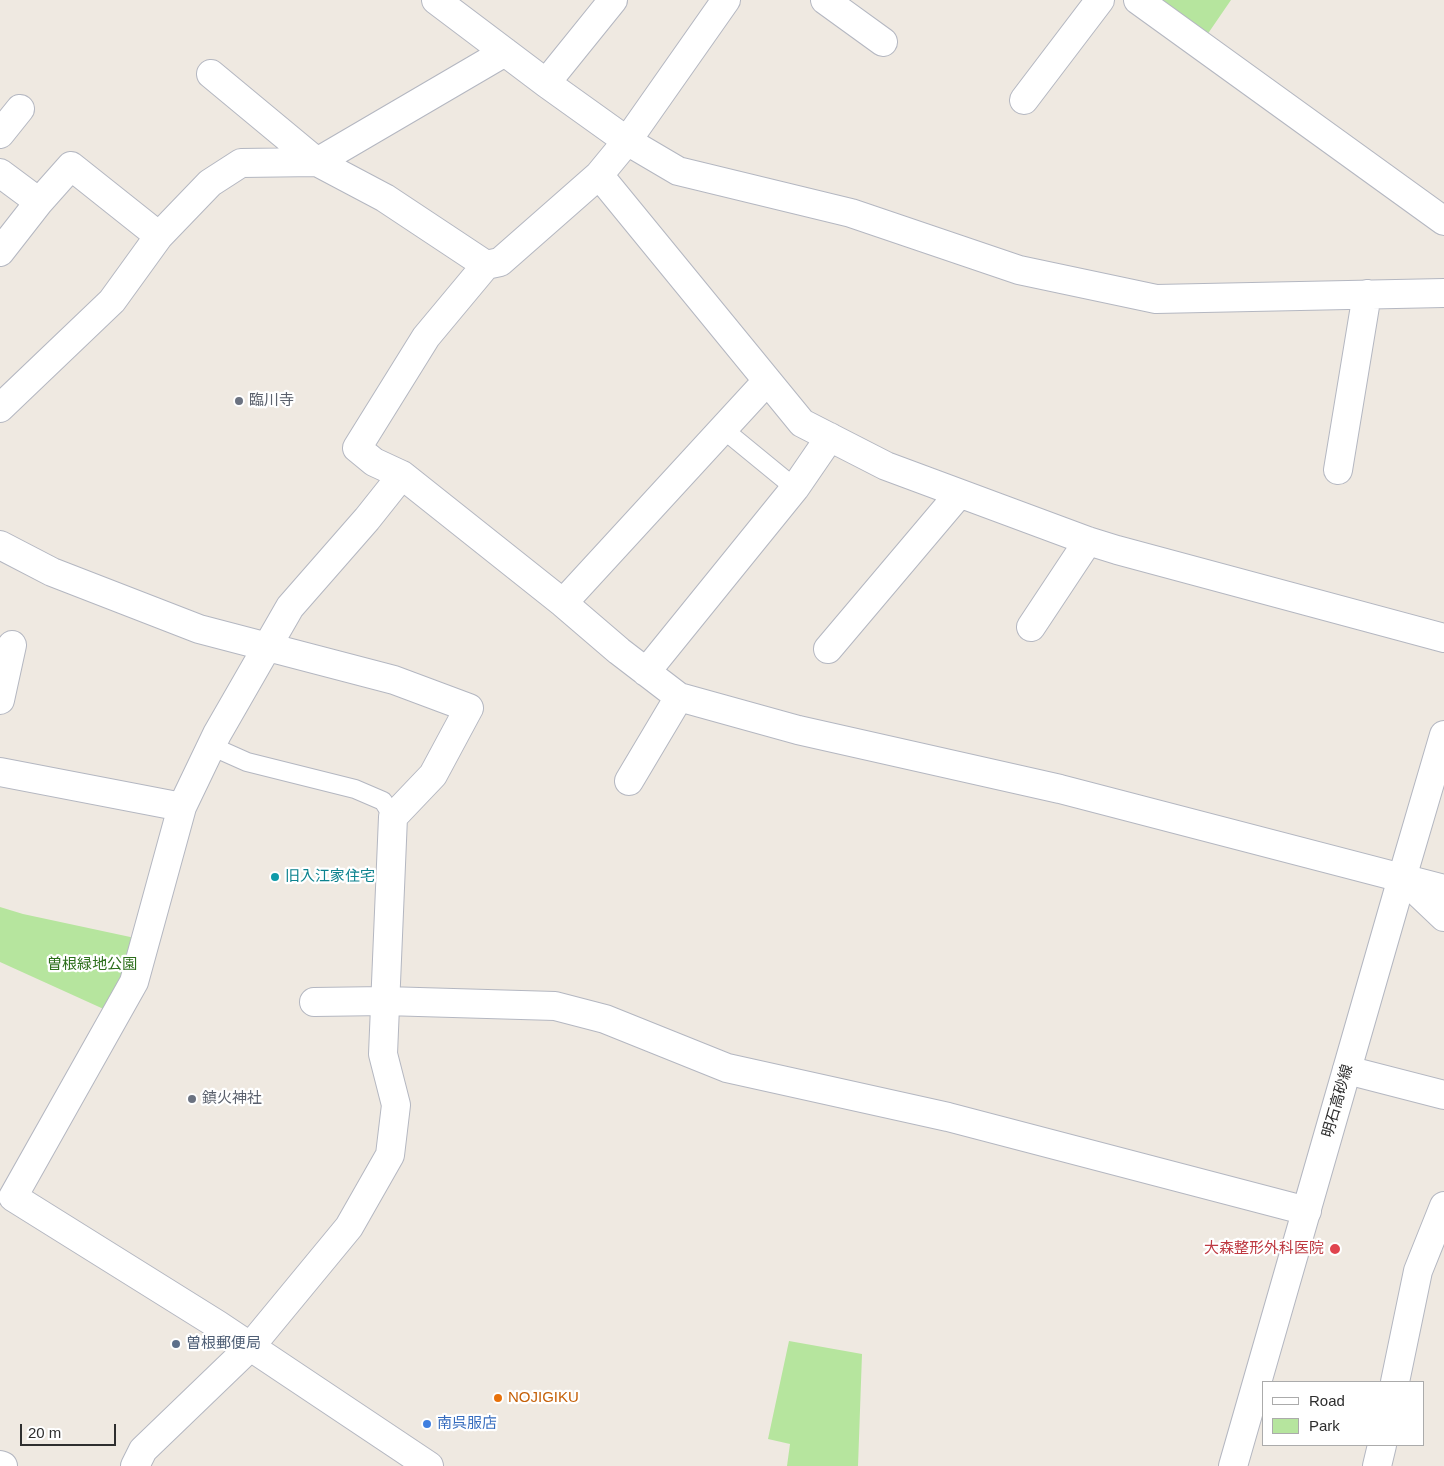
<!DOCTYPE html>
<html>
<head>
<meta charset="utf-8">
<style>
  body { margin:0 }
  #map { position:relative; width:1444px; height:1466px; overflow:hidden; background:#efe9e1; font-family:Arial,sans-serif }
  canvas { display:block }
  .legend { position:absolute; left:1262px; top:1381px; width:162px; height:65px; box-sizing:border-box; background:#fff; border:1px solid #ababab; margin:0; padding:6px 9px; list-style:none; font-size:15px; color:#2e2e2e }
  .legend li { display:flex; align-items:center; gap:10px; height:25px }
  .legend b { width:25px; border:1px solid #ababab }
  .scale { position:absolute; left:20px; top:1424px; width:96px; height:22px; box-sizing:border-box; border:2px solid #2e2e2e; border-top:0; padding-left:6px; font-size:15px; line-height:18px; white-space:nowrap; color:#2e2e2e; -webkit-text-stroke:4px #fff; paint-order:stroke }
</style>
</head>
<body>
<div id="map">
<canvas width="1444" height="1466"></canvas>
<ul class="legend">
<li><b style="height:6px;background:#fff"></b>Road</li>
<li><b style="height:14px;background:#b6e59e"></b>Park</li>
</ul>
<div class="scale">20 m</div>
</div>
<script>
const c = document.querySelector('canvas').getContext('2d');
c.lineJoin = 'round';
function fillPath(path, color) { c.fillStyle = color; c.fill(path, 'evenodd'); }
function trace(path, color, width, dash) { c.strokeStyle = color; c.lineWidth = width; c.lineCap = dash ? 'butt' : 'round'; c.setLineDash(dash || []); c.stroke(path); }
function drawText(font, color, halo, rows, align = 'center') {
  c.font = font + ' Arial,"Noto Sans JP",sans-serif'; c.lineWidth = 4.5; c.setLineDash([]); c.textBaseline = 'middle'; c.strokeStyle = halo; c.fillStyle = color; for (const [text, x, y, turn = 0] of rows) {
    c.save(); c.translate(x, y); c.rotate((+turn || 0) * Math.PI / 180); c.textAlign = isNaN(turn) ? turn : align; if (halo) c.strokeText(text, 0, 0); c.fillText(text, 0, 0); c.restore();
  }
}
const green = new Path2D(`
  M1158 0H1231L1207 35Z
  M0 907 23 914 135 938 127 980 108 1011 0 962Z
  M789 1341 862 1354 858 1466H787L790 1444 768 1439Z`);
const service = new Path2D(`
  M723 429 795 488
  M211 746 247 762 355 789 383 801 393 817`);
const minor = new Path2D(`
  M726 0 627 141 678 171 851 213 1019 270 1156 299 1444 293
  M825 0 883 42
  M1138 0 1444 221
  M211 74 317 162 505 52
  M546 83 613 0
  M1024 100 1100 0
  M0 134 20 109
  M0 173 39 202 71 166 159 236
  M599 175 802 423 886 466 1088 541 1117 550 1444 638
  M0 252 39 202
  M0 408 112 301 159 236 210 183 241 163 317 162 385 198 486 265 500 262 599 175 627 141 546 83 436 0
  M1338 470 1367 294
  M402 475 563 603 619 651 679 697 798 730 1060 789 1444 889
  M0 545 52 572 199 629 394 680 469 708 433 775 393 817 383 1054 396 1105 390 1155 349 1227 250 1347 143 1450 135 1466
  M563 603 767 381
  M1031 627 1088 541
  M828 649 959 494
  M646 672 795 488 830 437
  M0 700 12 645
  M0 772 182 807
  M629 781 679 697
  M1405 880 1444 917
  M314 1002 385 1001 555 1006 605 1019 727 1068 948 1117 1307 1211
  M1347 1070 1444 1095
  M1395 1382 1418 1271 1444 1206
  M0 1465 3 1466
  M429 1466 218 1325 13 1197 134 982 182 807 217 734 290 607 367 519 402 475 374 462 357 448 426 337 486 265
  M1377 1466 1382 1445`);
const secondary = new Path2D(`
  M1233 1466 1402 878 1444 735`);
const markers = [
  [239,401,5,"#6b7280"],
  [275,877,5,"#0f9aa8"],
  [192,1099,5,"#6b7280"],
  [1335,1249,6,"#e0444e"],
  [176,1344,5,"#5c6f8a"],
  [498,1398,5,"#e8710a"],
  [427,1424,5,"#3f7fe0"]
];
const worshipNames = [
  ["臨川寺",249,401],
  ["鎮火神社",202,1099]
];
const cultureNames = [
  ["旧入江家住宅",285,877]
];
const parkNames = [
  ["曽根緑地公園",92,965]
];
const streetNames = [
  ["明石高砂線",1338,1101,-74]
];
const healthNames = [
  ["大森整形外科医院",1324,1249]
];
const serviceNames = [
  ["曽根郵便局",186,1344]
];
const foodNames = [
  ["NOJIGIKU",508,1398]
];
const shopNames = [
  ["南呉服店",437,1424]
];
fillPath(green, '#b6e59e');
trace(service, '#b4b7c1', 20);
trace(minor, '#b4b7c1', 30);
trace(secondary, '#b4b7c1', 30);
trace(service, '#fff', 18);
trace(minor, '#fff', 28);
trace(secondary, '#fff', 28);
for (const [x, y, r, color] of markers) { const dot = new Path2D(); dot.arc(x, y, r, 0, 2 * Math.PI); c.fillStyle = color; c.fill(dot); trace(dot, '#fff', 2); }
drawText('15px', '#5b616d', '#fff', worshipNames, 'left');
drawText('15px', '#0d838f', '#fff', cultureNames, 'left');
drawText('15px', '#2c6e1b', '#fff', parkNames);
drawText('15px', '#2e2e2e', '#fff', streetNames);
drawText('15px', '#be3a42', '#fff', healthNames, 'right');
drawText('15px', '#4e5e75', '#fff', serviceNames, 'left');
drawText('15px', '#c56008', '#fff', foodNames, 'left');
drawText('15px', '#366cbe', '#fff', shopNames, 'left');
</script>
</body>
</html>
